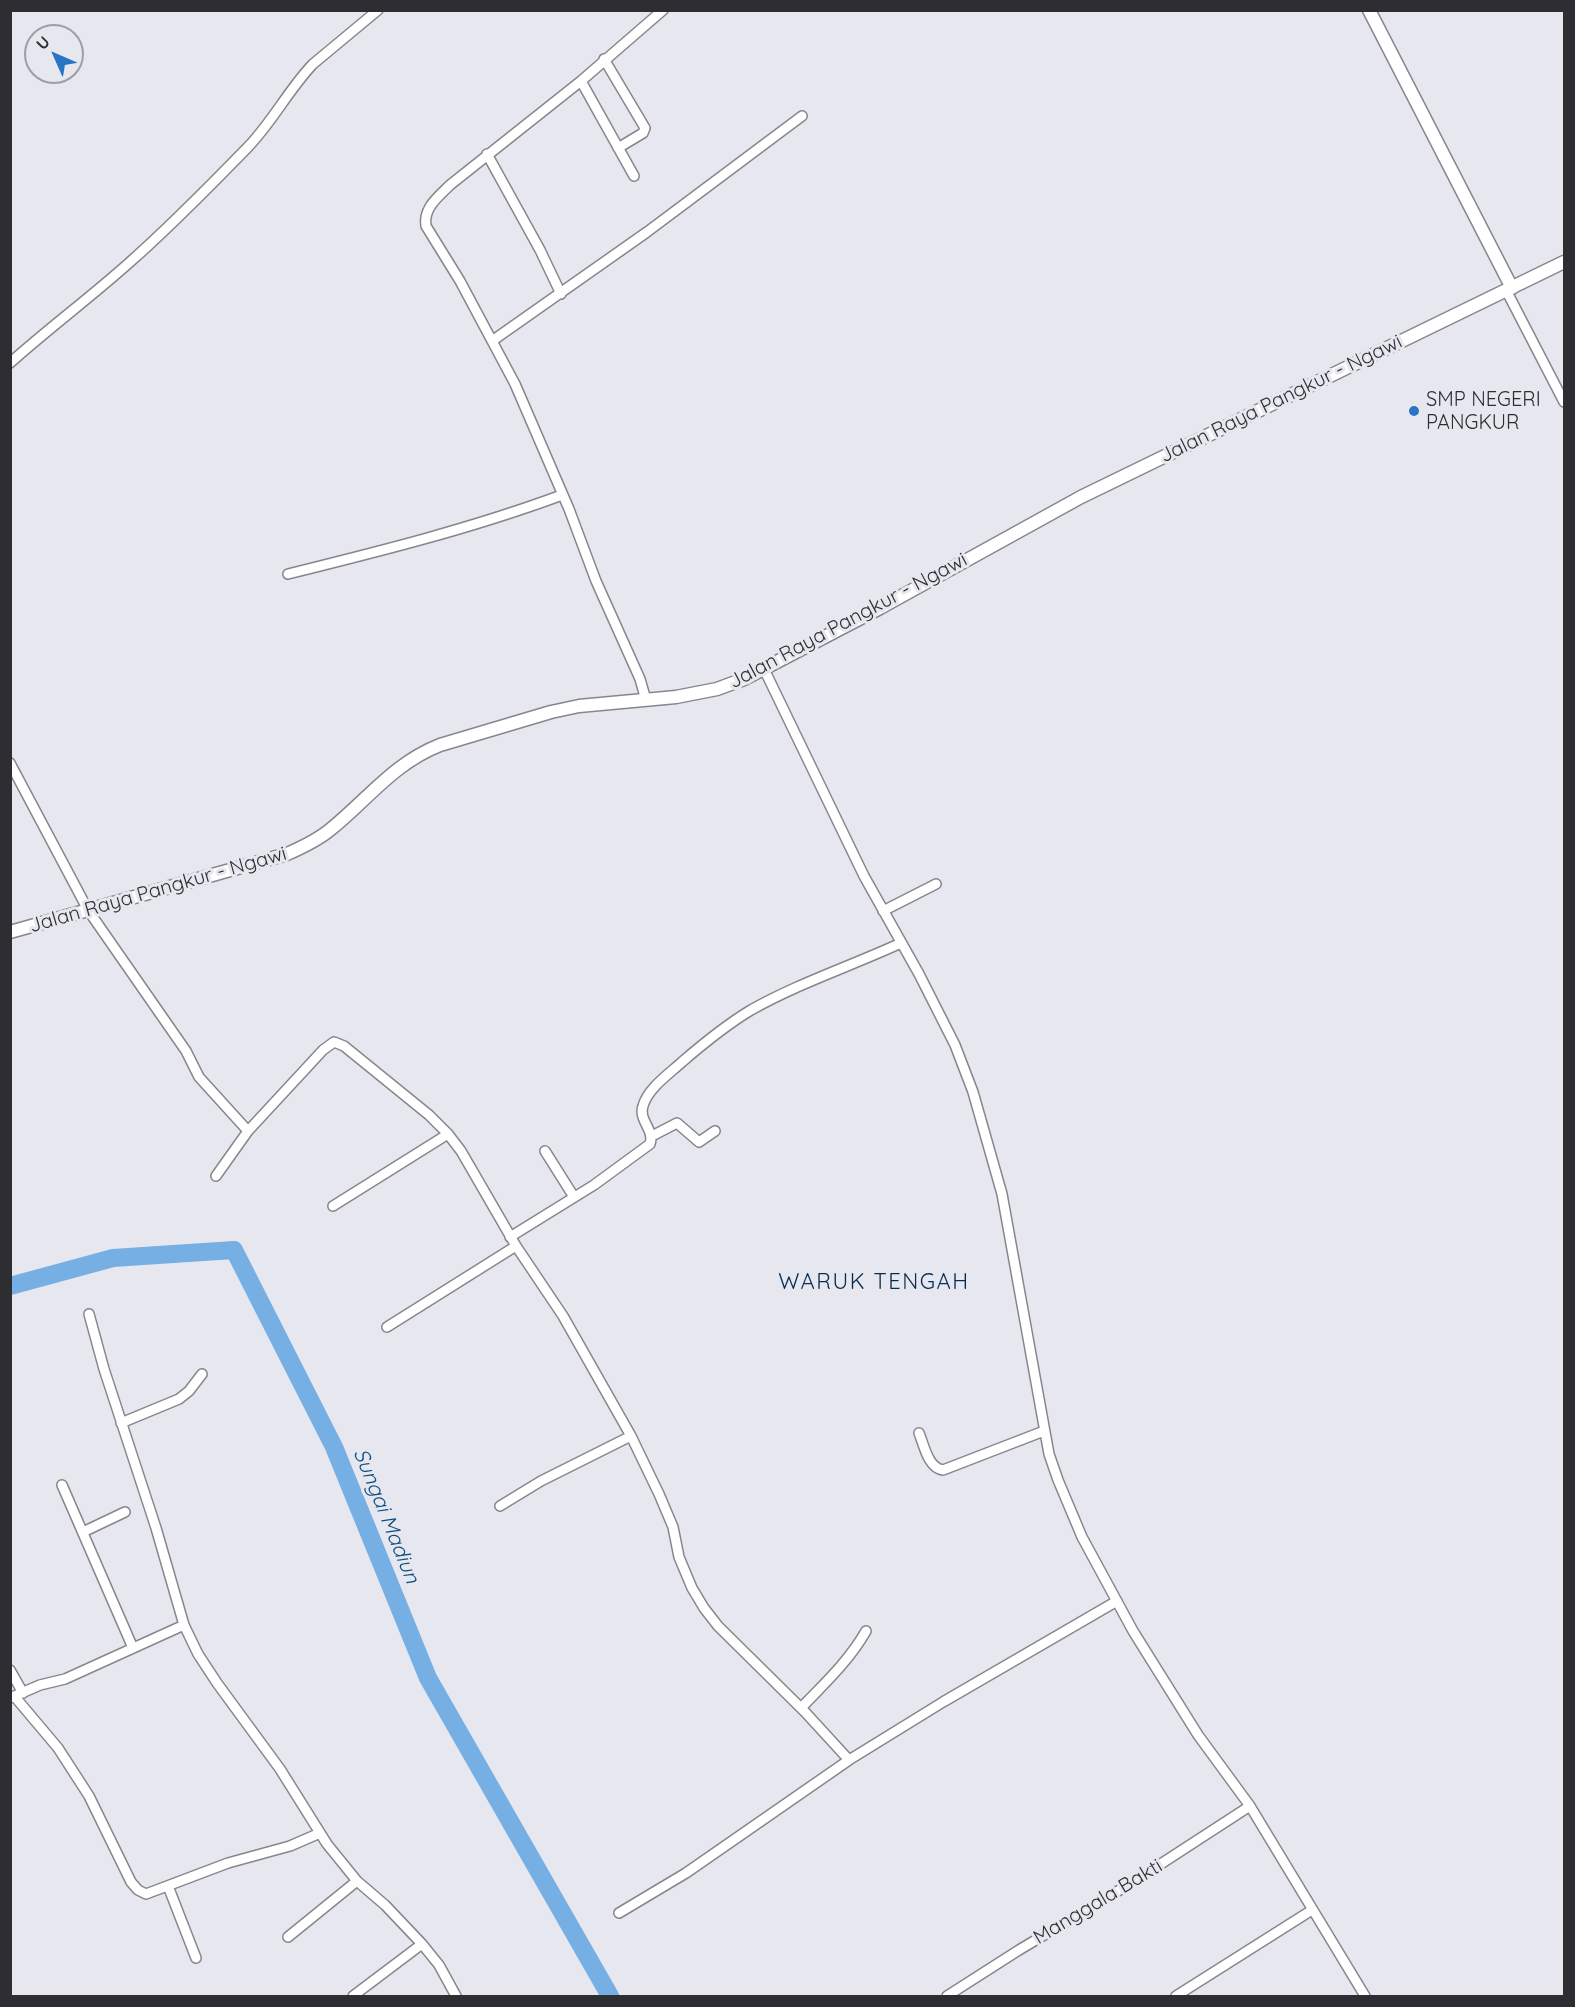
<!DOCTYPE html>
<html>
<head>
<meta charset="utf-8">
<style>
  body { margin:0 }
  #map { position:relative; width:1575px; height:2007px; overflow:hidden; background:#e7e7f0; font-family:Quicksand,sans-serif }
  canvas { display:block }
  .frame { position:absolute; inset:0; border:12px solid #2e2e32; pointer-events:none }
  .north { position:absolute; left:24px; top:24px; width:60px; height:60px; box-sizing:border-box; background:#e7e7f0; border:2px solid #9d9da4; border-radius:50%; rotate:315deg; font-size:16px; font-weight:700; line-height:24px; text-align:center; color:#2e2e32 }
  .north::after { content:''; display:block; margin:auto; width:21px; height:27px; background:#2975c5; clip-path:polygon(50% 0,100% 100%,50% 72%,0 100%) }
</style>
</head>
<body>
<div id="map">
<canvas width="1575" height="2007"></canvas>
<div class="frame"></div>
<div class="north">U</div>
</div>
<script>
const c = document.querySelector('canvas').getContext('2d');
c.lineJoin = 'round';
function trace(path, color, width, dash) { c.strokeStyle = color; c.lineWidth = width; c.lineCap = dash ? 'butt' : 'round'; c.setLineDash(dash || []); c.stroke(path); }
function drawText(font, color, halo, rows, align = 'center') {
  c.font = font + ' Quicksand,sans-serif'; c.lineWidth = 6; c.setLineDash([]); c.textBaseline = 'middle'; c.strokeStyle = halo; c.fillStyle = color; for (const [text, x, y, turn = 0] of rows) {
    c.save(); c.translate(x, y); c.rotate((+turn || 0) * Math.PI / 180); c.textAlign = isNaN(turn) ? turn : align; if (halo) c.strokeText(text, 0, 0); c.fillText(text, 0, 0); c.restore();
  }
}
const river = new Path2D(`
  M10 1286 113 1258 234 1250 334 1447 428 1678 610 1996`);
const minor = new Path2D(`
  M604 59 645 128 643 133 618 148
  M581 81 634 176
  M487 154 540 250 561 294
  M1506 290 1564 402
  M492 341 647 232 802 116
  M10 363C49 328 91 297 130 262 171 226 210 186 248 147 273 121 289 89 313 64L378 10
  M288 574C381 551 473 528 562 495
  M764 669 864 876 919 974 955 1045 973 1092 1002 1194 1049 1454 1058 1480 1082 1537 1133 1631 1198 1735 1250 1806 1365 1996
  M646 700 640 679 596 581 569 509 515 384 460 281 426 226C423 208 438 197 450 185L581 81 663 10
  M10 763 88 910 186 1051 199 1077 248 1131 323 1050 334 1042 344 1046 429 1115 448 1134 461 1151 516 1246 563 1316 631 1436 659 1494 673 1527 679 1557 692 1588 704 1608 718 1626 805 1712 849 1760
  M883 911 936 884
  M652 1136 677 1123 699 1142 715 1131
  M545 1151 574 1197
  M216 1176 248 1131
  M333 1206 448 1134
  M510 1237 594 1185 650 1144C655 1130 638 1120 643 1106 648 1088 669 1074 682 1062 704 1043 726 1025 751 1010 799 983 851 966 901 943
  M89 1314 104 1369 156 1528 184 1625 198 1654 217 1683 280 1769 327 1844 357 1881 385 1905 422 1944 439 1965 456 1996
  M387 1327 516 1246
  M121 1423 179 1399 189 1391 202 1374
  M919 1433C924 1445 928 1468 943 1470L1044 1431
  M62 1485 133 1648
  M500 1506 541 1481 631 1436
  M83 1532 125 1512
  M10 1670 23 1693
  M15 1697 58 1748 89 1796 131 1882 138 1890 146 1894 228 1863 290 1846 320 1833
  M10 1698 40 1685 65 1679 184 1625
  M801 1708C824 1684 849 1661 866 1631
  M168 1886 196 1958
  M619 1913 686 1873 849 1760 943 1702 1117 1601
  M288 1937 357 1881
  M353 1996 422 1944
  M947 1996 1019 1950 1133 1882 1250 1806
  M1176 1996 1312 1910`);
const major = new Path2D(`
  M1369 10 1512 288
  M10 932 287 854C303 847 318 840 331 829 368 799 394 763 440 745L551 712 579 706 676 697 717 689 744 679 880 608 1081 497 1564 262`);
const markers = [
  [1414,411,6,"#2975c5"]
];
const streetNames = [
  ["Jalan Raya Pangkur - Ngawi",1281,399,-26],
  ["Jalan Raya Pangkur - Ngawi",848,621,-28],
  ["Jalan Raya Pangkur - Ngawi",158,890,-16],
  ["Manggala Bakti",1098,1902,-31]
];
const poiNames = [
  ["SMP NEGERI",1426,400],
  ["PANGKUR",1426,423]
];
const waterNames = [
  ["Sungai Madiun",386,1516,68]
];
const quarterNames = [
  ["WARUK TENGAH",874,1282]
];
trace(river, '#76afe4', 18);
trace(minor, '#86878e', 12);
trace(major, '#86878e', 15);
trace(minor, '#fff', 9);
trace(major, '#fff', 12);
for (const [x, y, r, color] of markers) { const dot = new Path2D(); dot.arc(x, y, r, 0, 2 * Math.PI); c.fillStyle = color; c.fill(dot); trace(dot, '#e7e7f0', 2); }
drawText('20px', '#2e2e32', '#e7e7f0', streetNames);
drawText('20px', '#2e2e32', '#e7e7f0', poiNames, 'left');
drawText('italic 21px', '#0d4e7f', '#e7e7f0', waterNames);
c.letterSpacing = '1.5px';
drawText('22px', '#072c51', '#e7e7f0', quarterNames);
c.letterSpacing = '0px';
</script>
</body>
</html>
